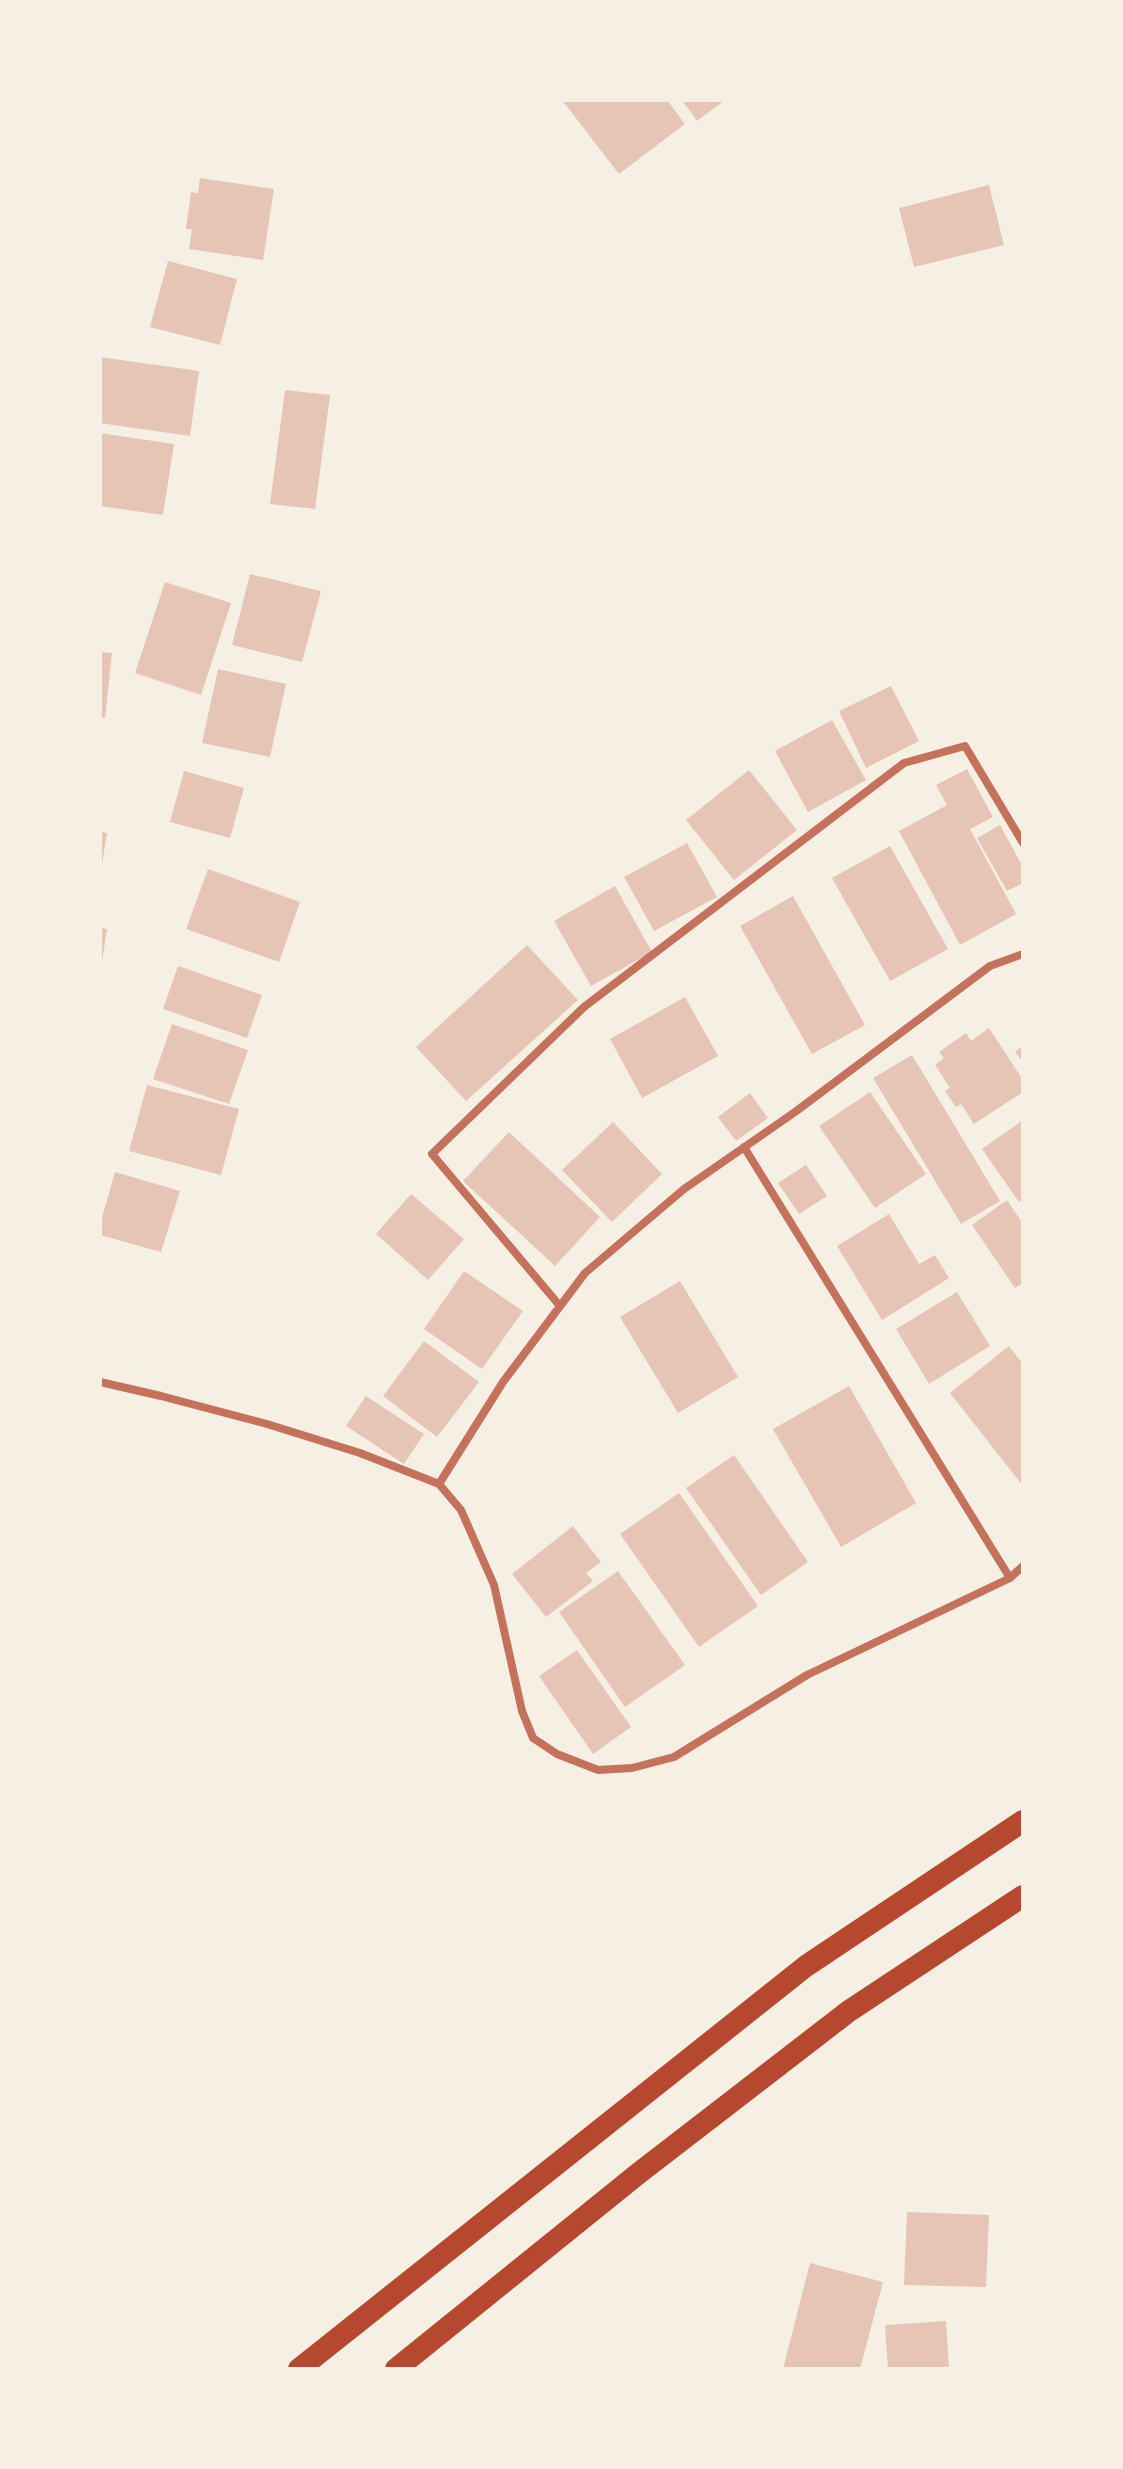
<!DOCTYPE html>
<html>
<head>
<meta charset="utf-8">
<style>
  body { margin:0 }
  #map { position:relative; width:1123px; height:2469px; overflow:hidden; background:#f6efe4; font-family:"Source Sans 3",sans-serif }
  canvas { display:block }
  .frame { position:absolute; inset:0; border:102px solid #f6efe4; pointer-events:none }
</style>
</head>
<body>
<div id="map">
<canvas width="1123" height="2469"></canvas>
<div class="frame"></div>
</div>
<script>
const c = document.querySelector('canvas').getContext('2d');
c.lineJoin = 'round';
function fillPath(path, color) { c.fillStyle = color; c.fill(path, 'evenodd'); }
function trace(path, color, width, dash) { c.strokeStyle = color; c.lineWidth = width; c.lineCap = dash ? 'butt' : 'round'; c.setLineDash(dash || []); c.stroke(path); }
const building = new Path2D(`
  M562 100H667L685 124 619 174Z
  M682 100H725L697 121Z
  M200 178 274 189 263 260 189 249 192 229H186L191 192 198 193Z
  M989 185 1004 245 914 267 899 208Z
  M168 261 237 279 220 345 150 327Z
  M100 357 199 371 190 436 100 423Z
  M285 390 330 395 315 509 270 504Z
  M100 433 174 444 163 515 100 506Z
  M250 574 321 591 302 662 232 645Z
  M165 582 231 603 201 695 135 673Z
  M100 652 112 653 105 718 100 717Z
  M218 669 286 684 270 757 202 743Z
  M891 686 919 741 866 768 839 711Z
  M832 720 866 780 808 812 775 751Z
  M967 769 993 817 970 829 1016 914 960 945 899 831 947 805 936 785Z
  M749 770 797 830 734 880 686 820Z
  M184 771 244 788 230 838 170 822Z
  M1000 825 1023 867V883L1007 891 977 838Z
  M100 832 107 833 102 864H100Z
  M687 843 717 897 654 931 624 877Z
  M890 846 948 949 890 981 832 878Z
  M208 869 300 902 279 962 186 929Z
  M615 886 652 952 591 986 554 921Z
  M793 896 865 1025 812 1054 740 926Z
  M100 928 107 929 102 961H100Z
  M527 945 578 1000 466 1101 416 1047Z
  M178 966 262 995 247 1038 163 1009Z
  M685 997 718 1056 642 1098 610 1039Z
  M172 1024 248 1050 229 1104 153 1079Z
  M989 1028 1023 1080V1092L974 1124 961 1104 956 1107 945 1091 950 1088 935 1065 944 1058 939 1052 966 1033 971 1041Z
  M1023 1046V1062L1015 1052Z
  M912 1055 1000 1201 961 1224 873 1078Z
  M147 1085 239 1109 221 1175 129 1151Z
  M870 1092 926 1174 875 1208 819 1126Z
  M750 1093 768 1118 736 1141 718 1117Z
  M1023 1120V1199L1019 1202 982 1149Z
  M613 1122 662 1174 612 1222 562 1170Z
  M509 1132 600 1217 555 1266 463 1181Z
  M806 1165 827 1196 799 1214 778 1183Z
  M115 1172 180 1191 161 1252 100 1235V1225Z
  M411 1194 464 1239 428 1280 376 1234Z
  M1007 1200 1023 1224V1283L1015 1288 972 1225Z
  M889 1214 919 1264 935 1255 949 1278 882 1320 837 1246Z
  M464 1271 523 1311 482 1369 424 1329Z
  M680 1281 738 1377 678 1413 620 1317Z
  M957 1292 990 1346 929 1384 896 1329Z
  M424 1341 479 1382 437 1437 383 1396Z
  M1009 1346 1023 1364V1486L950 1393Z
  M849 1386 916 1503 841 1547 773 1429Z
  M366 1396 424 1434 404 1464 346 1426Z
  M734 1455 808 1562 761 1595 686 1488Z
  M679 1493 758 1606 699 1647 620 1534Z
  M573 1526 601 1562 586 1573 593 1581 546 1617 512 1574Z
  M618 1571 685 1665 625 1707 559 1612Z
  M577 1650 631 1727 593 1754 539 1676Z
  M907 2212 989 2215 986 2287 904 2285Z
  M810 2263 883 2282 860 2369H783Z
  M946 2321 949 2369H888L885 2325Z`);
const minor = new Path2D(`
  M744 1147 1010 1578
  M560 1306 432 1154 584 1007 904 763 965 746 1023 843
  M100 1382 161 1396 267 1424 360 1453 439 1484 461 1510 494 1585 522 1711 533 1738 557 1754 598 1770 632 1768 674 1757 807 1675 1010 1578 1023 1566
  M439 1484 503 1382 585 1273 684 1189 795 1112 990 966 1023 954`);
const trunk = new Path2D(`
  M299 2369 806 1966 1023 1821
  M396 2369 639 2173 849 2011 1023 1896`);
fillPath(building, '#e6c5b7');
trace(minor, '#c5725c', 8);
trace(trunk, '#b5482f', 22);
</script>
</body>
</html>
